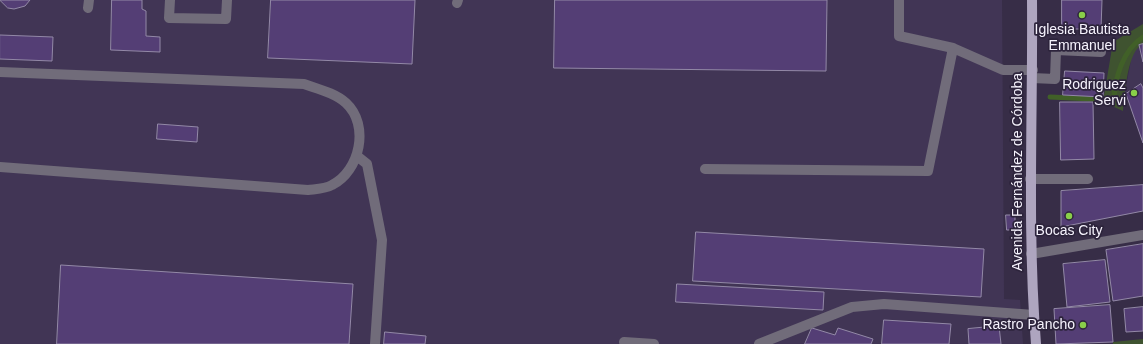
<!DOCTYPE html>
<html>
<head>
<meta charset="utf-8">
<style>
  body { margin:0 }
  canvas { display:block; background:#372d47 }
</style>
</head>
<body>
<canvas width="1143" height="344"></canvas>
<script>
const c = document.querySelector('canvas').getContext('2d');
c.lineJoin = 'round';
function fillPath(path, color) { c.fillStyle = color; c.fill(path, 'evenodd'); }
function trace(path, color, width, dash) { c.strokeStyle = color; c.lineWidth = width; c.lineCap = dash ? 'butt' : 'round'; c.setLineDash(dash || []); c.stroke(path); }
function drawText(font, color, halo, rows, align = 'center') {
  c.font = font + ' Helvetica,sans-serif'; c.lineWidth = 3.5; c.setLineDash([]); c.textBaseline = 'middle'; c.strokeStyle = halo; c.fillStyle = color; for (const [text, x, y, turn = 0] of rows) {
    c.save(); c.translate(x, y); c.rotate((+turn || 0) * Math.PI / 180); c.textAlign = isNaN(turn) ? turn : align; if (halo) c.strokeText(text, 0, 0); c.fillText(text, 0, 0); c.restore();
  }
}
const built = new Path2D(`
  M0 0H1002L1004 299 1020 300 1023 344H0Z
  M1143 44V143L1125 92 1132 55 1139 45Z`);
const green = new Path2D(`
  M1143 24V44C1127 51 1125 94 1123 111L1103 102 1113 42Z
  M1143 339V344H1113V342Z`);
const stream = new Path2D(`
  M1050 97 1114 100C1115 77 1123 50 1143 37`);
const building = new Path2D(`
  M0 0H30L25 6 14 9 8 8Z
  M112 0H142V9L146 11V36L160 37V52L111 50Z
  M271 0H415L412 64 268 58Z
  M555 0H827L826 71 554 68Z
  M1062 0H1102L1101 29H1062Z
  M0 35 53 37 52 61 0 59Z
  M1143 44V62L1139 45Z
  M1065 71 1104 73 1103 97 1063 95Z
  M1141 84 1143 88V143L1126 94Z
  M1060 102H1093L1094 159 1061 160Z
  M158 124 198 127 197 142 157 139Z
  M1143 185V211L1061 227V191Z
  M1006 215H1015V230H1007Z
  M696 232 984 249 981 297 693 281Z
  M1143 244V296L1113 301 1106 250Z
  M1105 260 1110 302 1067 307 1063 264Z
  M61 265 353 284 349 344H57Z
  M677 284 824 292 823 310 676 302Z
  M1110 305 1113 342 1056 344 1054 309Z
  M1143 307V331L1126 332 1124 309Z
  M884 320 951 324 949 344H882Z
  M999 326 1001 344H969L968 329Z
  M812 328 835 335 838 328 873 339 871 344H805Z
  M385 332 426 336 425 344H384Z`);
const minor = new Path2D(`
  M170 0 169 18 226 19 227 0
  M899 0V36L953 48
  M457 3 458 0
  M88 8 89 0
  M0 72 304 84C318 89 335 93 346 103 370 125 360 171 332 185 325 189 315 189 308 190L0 167
  M1032 78 1055 79 1056 50 1101 52
  M357 156 367 164 382 240 375 344
  M705 169 928 171 953 48 1003 70H1033
  M1030 179H1088
  M1031 254 1143 235
  M624 342 654 344
  M759 344 852 307 884 304 1034 315`);
const major = new Path2D(`
  M1032 0C1033 115 1027 229 1036 344`);
const markers = [
  [1082,15,4,"#89cf49"],
  [1134,93,4,"#89cf49"],
  [1069,216,4,"#89cf49"],
  [1083,325,4,"#89cf49"]
];
const poiNames = [
  ["Iglesia Bautista",1082,30],
  ["Emmanuel",1082,46],
  ["Rodriguez",1126,85,"right"],
  ["Servi",1126,101,"right"],
  ["Bocas City",1069,231],
  ["Rastro Pancho",1075,325,"right"]
];
const streetNames = [
  ["Avenida Fernández de Córdoba",1018,172,-90]
];
fillPath(built, '#413555');
fillPath(green, '#3f5330');
trace(stream, '#416028', 5);
fillPath(building, '#543e75');
trace(building, '#9389a7', 1);
trace(minor, '#716c7a', 10);
trace(major, '#aea5bf', 10);
for (const [x, y, r, color] of markers) { const dot = new Path2D(); dot.arc(x, y, r, 0, 2 * Math.PI); c.fillStyle = color; c.fill(dot); trace(dot, '#2d243c', 1.5); }
drawText('14px', '#f6f3fd', '#2d243c', poiNames);
drawText('14px', '#f6f3fd', '#2d243c', streetNames);
</script>
</body>
</html>
